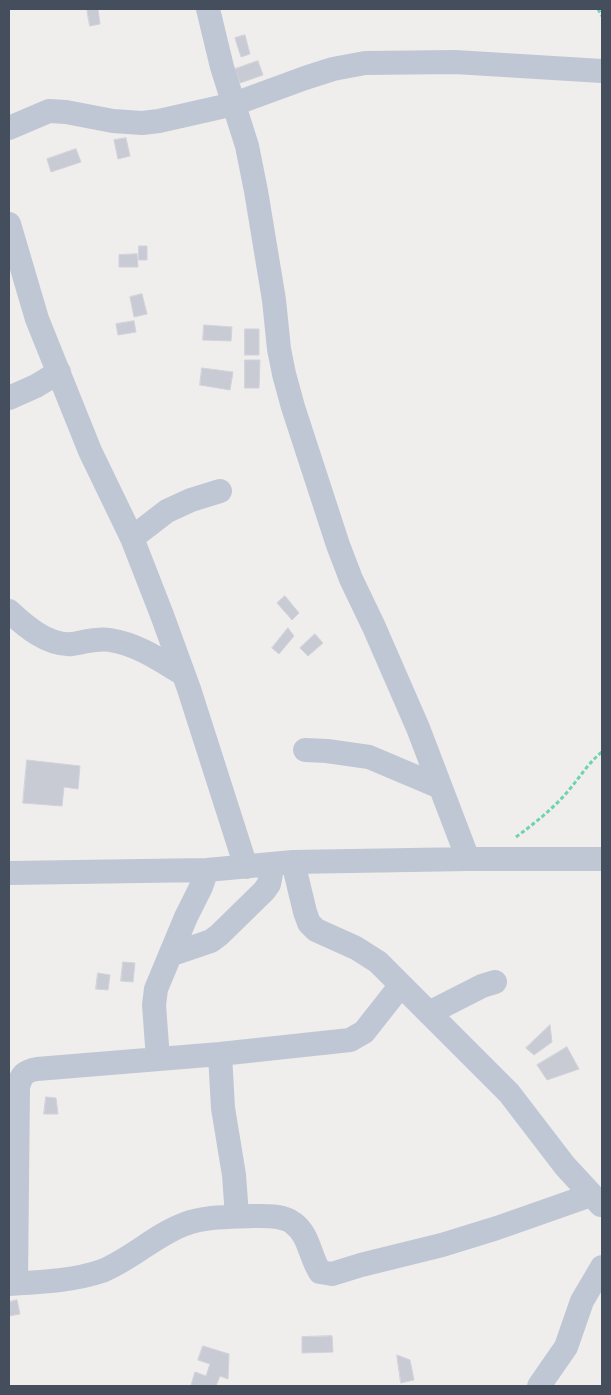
<!DOCTYPE html>
<html>
<head>
<meta charset="utf-8">
<style>
  body { margin:0 }
  #map { position:relative; width:611px; height:1395px; overflow:hidden; background:#f0eded; font-family:Jost,sans-serif }
  canvas { display:block }
  .frame { position:absolute; inset:0; border:10px solid #444e5c; pointer-events:none }
</style>
</head>
<body>
<div id="map">
<canvas width="611" height="1395"></canvas>
<div class="frame"></div>
</div>
<script>
const c = document.querySelector('canvas').getContext('2d');
c.lineJoin = 'round';
function fillPath(path, color) { c.fillStyle = color; c.fill(path, 'evenodd'); }
function trace(path, color, width, dash) { c.strokeStyle = color; c.lineWidth = width; c.lineCap = dash ? 'butt' : 'round'; c.setLineDash(dash || []); c.stroke(path); }
const building = new Path2D(`
  M87 9H98L100 24 90 26Z
  M245 35 250 54 241 57 235 38Z
  M258 61 263 75 240 83 235 69Z
  M126 138 130 156 118 159 114 140Z
  M76 149 81 162 51 172 47 159Z
  M139 246H147V260H139Z
  M137 254 138 267H119V255Z
  M142 294 147 314 134 317 130 297Z
  M134 321 136 332 118 335 116 324Z
  M204 325 232 327 231 341 203 340Z
  M245 329H259V355H245Z
  M245 360H260L259 388H245Z
  M202 368 233 372 230 390 200 385Z
  M285 596 299 613 292 620 277 603Z
  M288 628 294 636 279 654 272 648Z
  M315 634 323 643 308 656 300 648Z
  M27 760 80 766 78 789 64 787 62 806 23 803Z
  M123 962 135 963 133 982 121 981Z
  M98 973 110 975 108 990 96 989Z
  M550 1025 552 1042 534 1055 526 1048Z
  M567 1047 579 1069 547 1080 537 1065Z
  M46 1097 56 1098 58 1114H44Z
  M17 1300 20 1314 9 1316V1302Z
  M332 1336 333 1352 302 1353V1337Z
  M203 1346 229 1354 228 1379 220 1376 216 1386 191 1385 195 1372 206 1376 210 1364 198 1360Z
  M397 1355 410 1360 414 1380 401 1383Z`);
const path = new Path2D(`
  M598 9 602 16
  M516 837C535 823 554 808 569 790 580 777 589 762 602 752`);
const minor = new Path2D(`
  M208 9 222 67 247 146 256 191 274 300 279 349 284 374 293 407 338 545 351 579 374 627 418 728 468 859
  M9 128 49 111 66 112 113 121 142 123 159 121 234 104 305 78 333 69 365 63 455 62 602 71
  M9 224 37 319 90 451 132 538 162 615 189 689 246 867
  M9 398 36 386 59 372
  M132 538 167 511 191 500 220 491
  M9 611C25 626 48 646 72 644 84 642 97 638 110 640 137 644 160 660 183 674
  M305 750 327 751 369 757 440 787
  M293 862 305 912 309 923 316 930 356 948 378 962 509 1093 565 1166 601 1205
  M9 873 207 870 293 862 468 859H602
  M170 955 211 941 219 935 264 891 269 884 273 864
  M429 1013 482 986 495 982
  M220 1054 223 1108 234 1175 237 1216
  M158 1059 154 1005 156 989 186 917 201 887 207 870
  M16 1283 18 1087C21 1075 25 1071 37 1069L220 1054 350 1040 364 1032 401 985
  M9 1284C39 1282 73 1281 102 1271 132 1259 155 1235 185 1224 205 1216 231 1217 253 1216 265 1216 283 1215 293 1223 309 1234 310 1257 320 1272L332 1274 361 1265 442 1245 497 1228 591 1195
  M539 1386 566 1347 582 1301 602 1267`);
fillPath(building, '#c9cbd4');
trace(building, '#d1d2da', 1);
trace(path, '#6cd4ae', 3, [4, 2.5]);
trace(minor, '#bfc7d4', 24);
</script>
</body>
</html>
